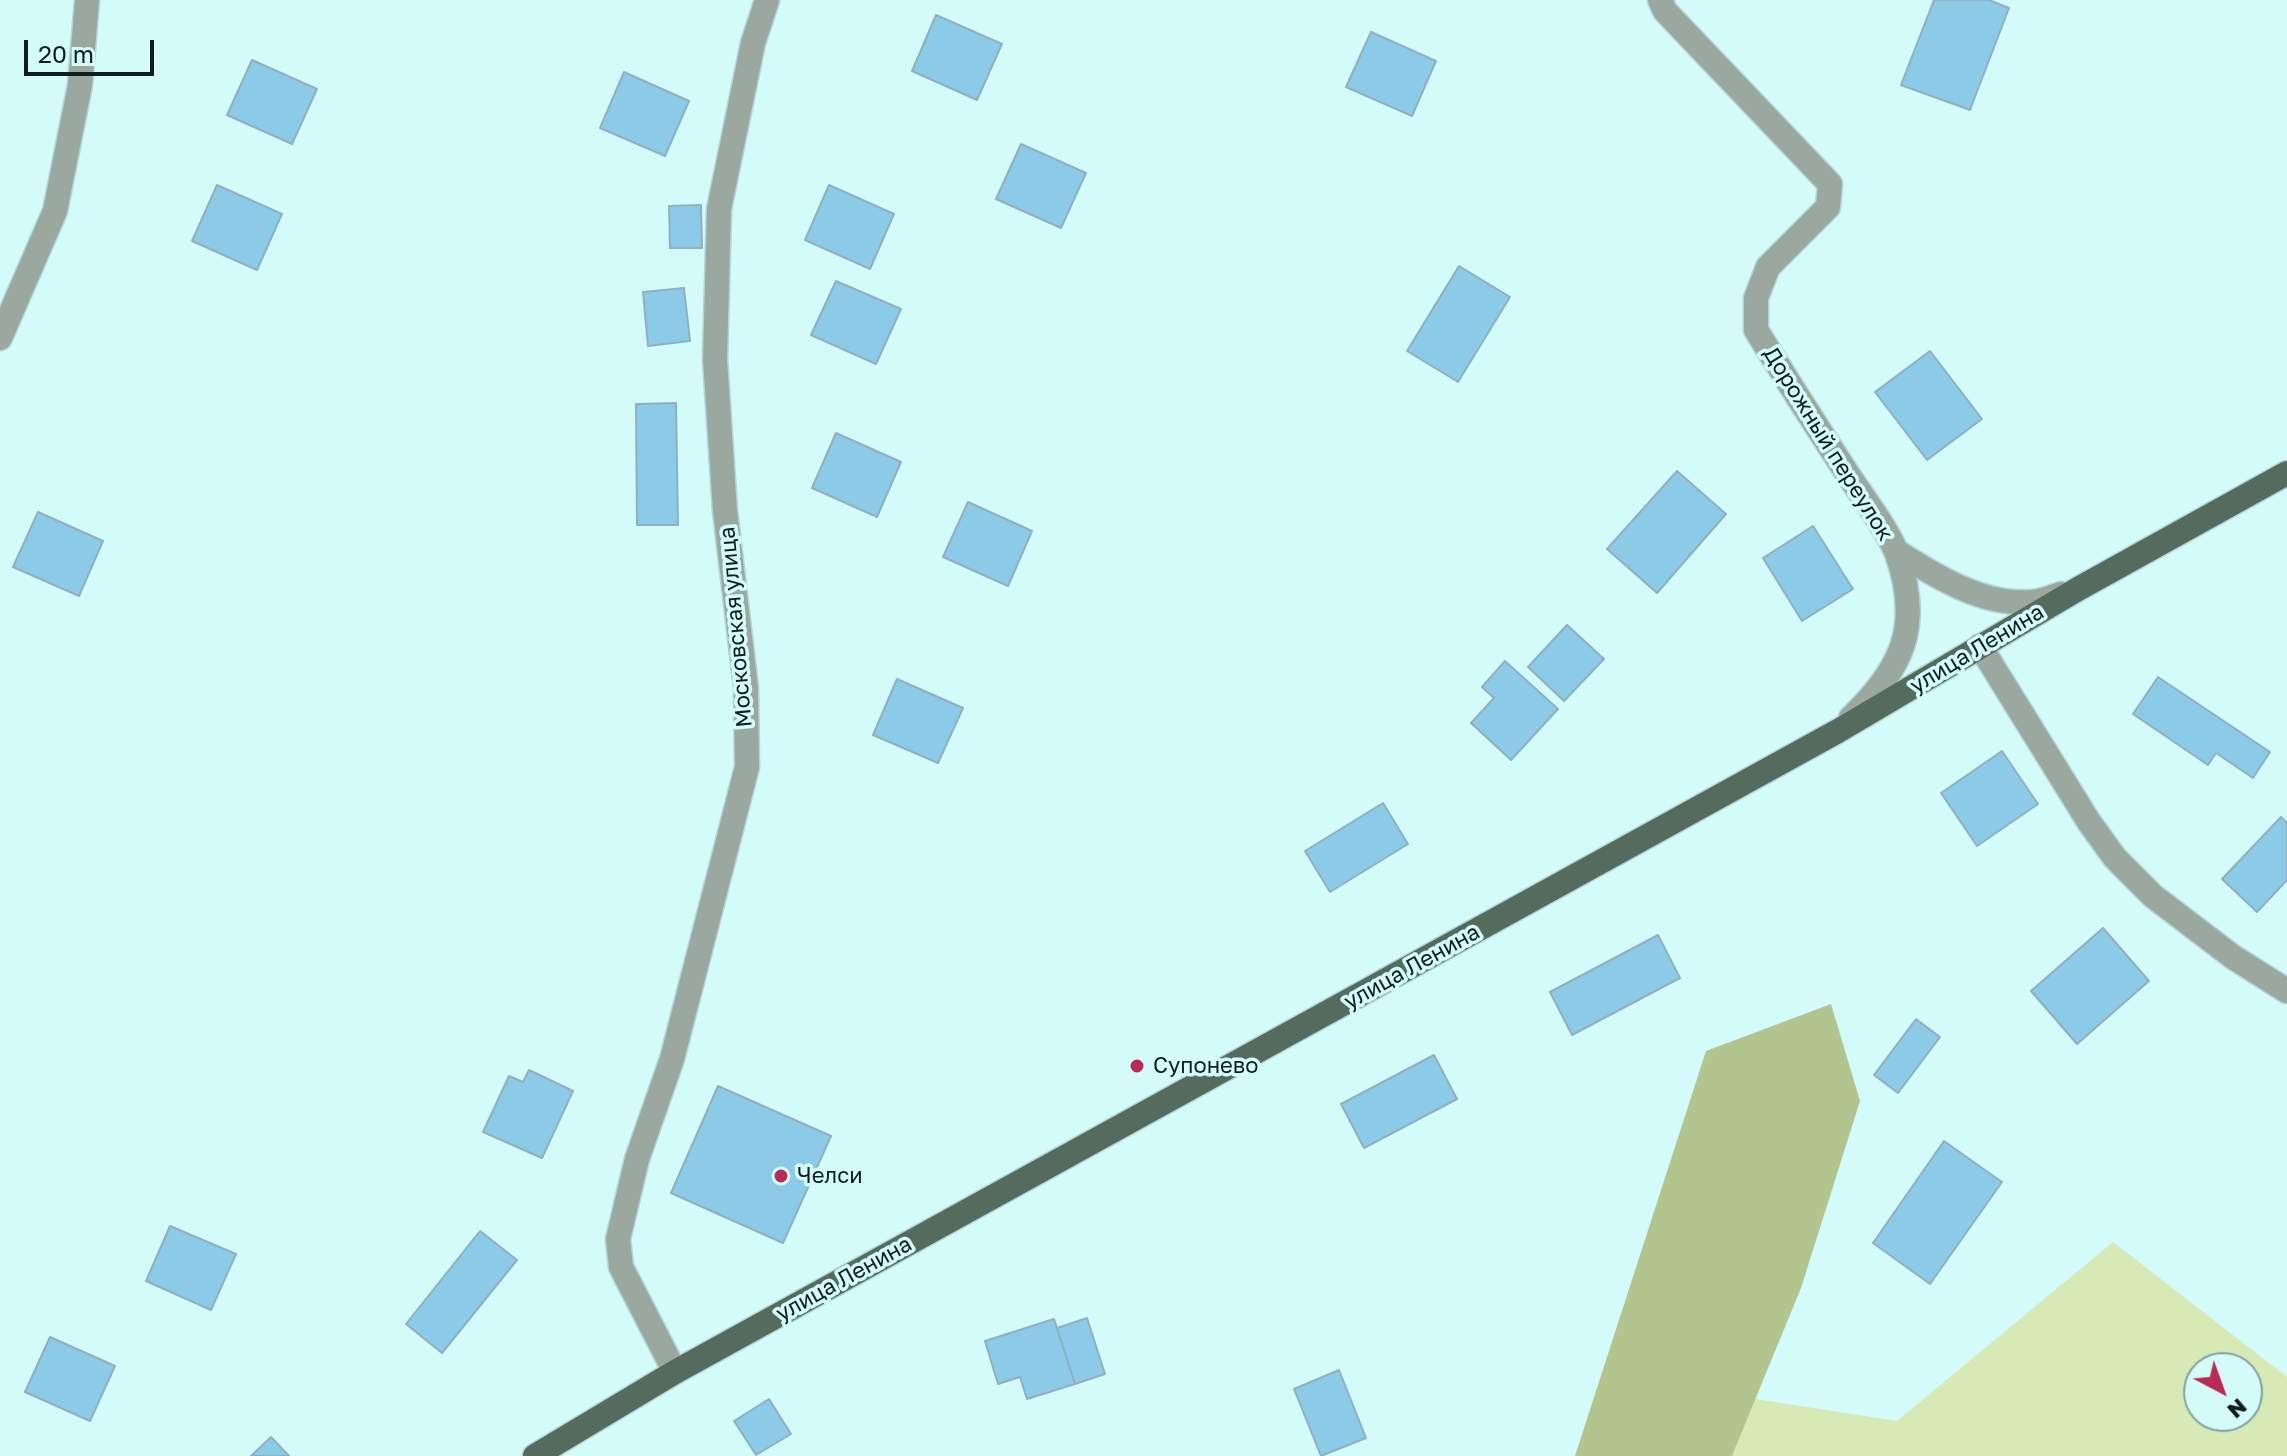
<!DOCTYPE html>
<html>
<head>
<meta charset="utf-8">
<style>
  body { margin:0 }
  #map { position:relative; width:2287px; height:1456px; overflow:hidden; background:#d3fbf9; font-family:"Golos Text",sans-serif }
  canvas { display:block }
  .north { position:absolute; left:2183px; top:1352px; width:80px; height:80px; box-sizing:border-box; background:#d3fbf9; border:2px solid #85a2a1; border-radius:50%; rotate:139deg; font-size:22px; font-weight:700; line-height:32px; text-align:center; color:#0f1d1d }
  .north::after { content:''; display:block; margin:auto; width:28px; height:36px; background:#b92a56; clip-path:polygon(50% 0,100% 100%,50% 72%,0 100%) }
  .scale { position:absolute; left:24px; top:40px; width:130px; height:36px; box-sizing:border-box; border:4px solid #0f1d1d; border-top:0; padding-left:10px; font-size:24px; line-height:28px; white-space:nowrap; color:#0f1d1d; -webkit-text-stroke:6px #d3fbf9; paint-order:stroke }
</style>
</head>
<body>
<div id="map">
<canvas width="2287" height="1456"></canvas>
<div class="north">N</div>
<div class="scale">20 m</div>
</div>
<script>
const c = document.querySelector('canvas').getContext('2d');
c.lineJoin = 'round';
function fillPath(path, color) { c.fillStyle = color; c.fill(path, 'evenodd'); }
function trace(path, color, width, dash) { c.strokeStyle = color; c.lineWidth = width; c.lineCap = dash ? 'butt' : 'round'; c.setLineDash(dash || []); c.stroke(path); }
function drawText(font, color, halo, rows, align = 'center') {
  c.font = font + ' "Golos Text",sans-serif'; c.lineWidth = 7; c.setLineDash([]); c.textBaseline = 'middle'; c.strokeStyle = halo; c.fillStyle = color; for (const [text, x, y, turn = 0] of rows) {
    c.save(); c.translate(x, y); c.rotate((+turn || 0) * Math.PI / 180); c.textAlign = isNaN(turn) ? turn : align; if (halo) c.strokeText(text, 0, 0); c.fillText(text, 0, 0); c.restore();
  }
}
const green = new Path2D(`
  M2113 1242 2287 1377V1456H1732L1755 1399 1897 1421ZM2199 1368H2247V1416H2199Z`);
const forest = new Path2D(`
  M1831 1004 1860 1101 1801 1288 1732 1456H1575L1706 1051Z`);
const building = new Path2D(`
  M1934 0H1989L2009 8 1970 110 1901 85Z
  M936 15 1002 44 977 100 912 71Z
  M1371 32 1436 61 1412 116 1346 87Z
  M252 60 317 89 292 144 227 115Z
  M624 72 689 101 665 156 600 128Z
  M1021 144 1086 173 1061 228 996 199Z
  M217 185 282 214 257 270 192 241Z
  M829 185 894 214 870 269 805 240Z
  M701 205 702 248H670L669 206Z
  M1459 266 1510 297 1458 382 1407 351Z
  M836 281 901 309 876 364 811 335Z
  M684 288 690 341 648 346 643 292Z
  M1930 351 1982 419 1927 460 1875 392Z
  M676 403 678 525H637L636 404Z
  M836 433 901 462 877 517 812 488Z
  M1677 471 1726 514 1657 593 1607 549Z
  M968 502 1032 531 1008 586 943 557Z
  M38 512 103 541 79 596 13 567Z
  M1813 526 1853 589 1802 621 1763 558Z
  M1567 625 1604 659 1564 701 1528 667Z
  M1505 661 1558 709 1511 760 1471 723 1494 698 1482 687Z
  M2158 677 2270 752 2253 778 2216 753 2208 765 2133 714Z
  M897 679 963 708 938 763 873 735Z
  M2002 751 2038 804 1977 846 1941 793Z
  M1383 803 1408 844 1330 892 1305 851Z
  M2281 817 2287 823V880L2257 912 2222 879Z
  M2103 928 2149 981 2077 1044 2031 991Z
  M1658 935 1680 978 1572 1035 1550 992Z
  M1916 1019 1940 1037 1898 1093 1874 1075Z
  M1434 1055 1457 1099 1364 1148 1341 1104Z
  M529 1070 573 1091 542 1158 483 1132 509 1076 523 1082Z
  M718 1086 831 1136 783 1243 671 1193Z
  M1944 1141 2002 1182 1930 1284 1873 1243Z
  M170 1226 236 1254 211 1310 146 1281Z
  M480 1231 517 1260 442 1353 406 1324Z
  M1087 1318 1105 1374 1075 1384 1057 1328Z
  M1054 1319 1075 1384 1027 1399 1020 1377 998 1384 985 1341Z
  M50 1337 115 1366 90 1421 25 1392Z
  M1339 1370 1366 1438 1321 1456 1294 1389Z
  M769 1399 791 1434 756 1455 734 1421Z
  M271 1437 289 1456H251Z`);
const street = new Path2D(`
  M1660 0 1665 11 1830 184 1828 207 1768 267 1756 298V330C1785 377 1815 424 1845 470 1859 492 1889 531 1897 554 1922 625 1903 668 1851 718
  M0 338 55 211 80 85 87 0
  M1896 551C1935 576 1983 606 2031 602 2041 602 2052 597 2061 594
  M1980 646 2089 822 2115 858 2153 896 2233 957 2287 991
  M675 1372 621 1267 618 1239 637 1159 672 1059 747 767 746 688 725 511 715 359 719 209 753 43 767 0`);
const primary = new Path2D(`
  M535 1456 675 1372 1838 731 2078 589 2287 473`);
const markers = [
  [1137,1066,8,"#b92a56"],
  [781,1176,8,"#b92a56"]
];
const streetNames = [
  ["Дорожный переулок",1828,444,58],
  ["Московская улица",736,627,-95],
  ["улица Ленина",1977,649,-31],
  ["улица Ленина",1412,967,-29],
  ["улица Ленина",844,1279,-29]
];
const poiNames = [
  ["Супонево",1153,1066],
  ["Челси",797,1176]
];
fillPath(green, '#d7e9b5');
fillPath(forest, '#b3c58f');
fillPath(building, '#8bcbe8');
trace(building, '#90b0bf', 2);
trace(street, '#b4d7d6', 27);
trace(primary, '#b4d7d6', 27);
trace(street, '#9ba8a0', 24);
trace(primary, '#556b5d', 24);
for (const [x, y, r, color] of markers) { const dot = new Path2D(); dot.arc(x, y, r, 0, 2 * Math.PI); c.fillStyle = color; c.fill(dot); trace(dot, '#d3fbf9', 3); }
drawText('22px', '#0f1d1d', '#d3fbf9', streetNames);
drawText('22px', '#0f1d1d', '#d3fbf9', poiNames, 'left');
</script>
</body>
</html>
